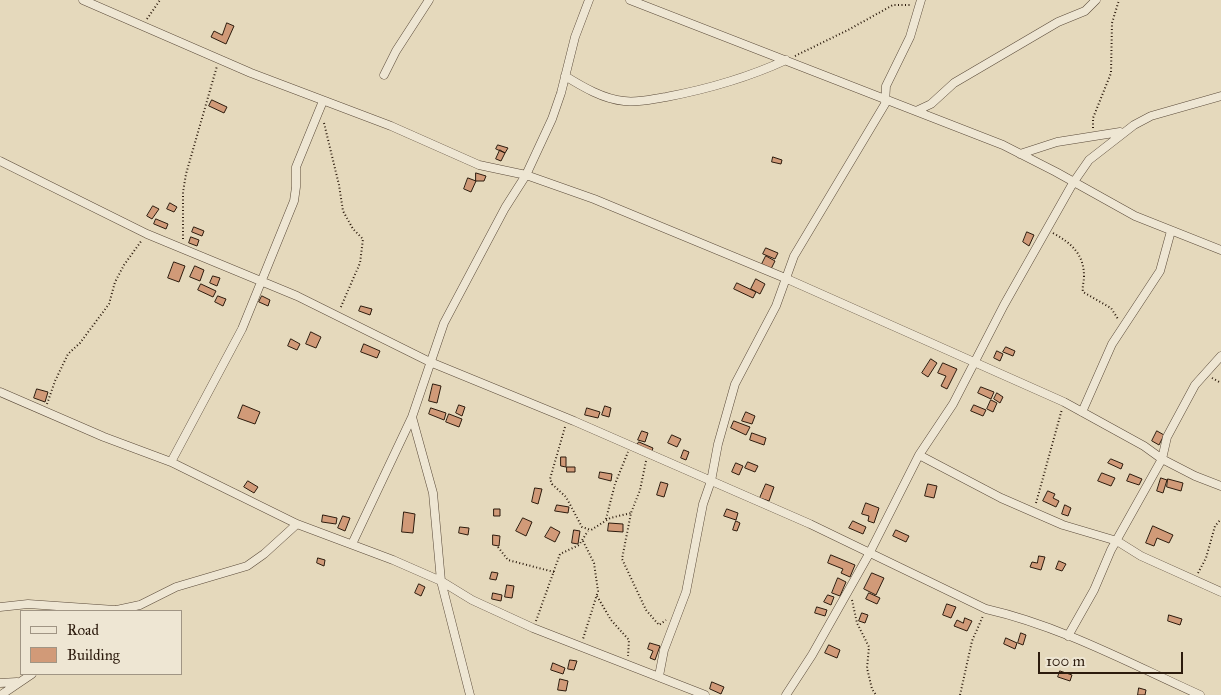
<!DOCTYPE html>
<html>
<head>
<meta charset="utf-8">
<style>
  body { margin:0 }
  #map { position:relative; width:1221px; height:695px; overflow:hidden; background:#e5d9bc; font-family:"IM FELL Great Primer",serif }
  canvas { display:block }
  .legend { position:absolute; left:20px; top:610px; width:162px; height:65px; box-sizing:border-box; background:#eee6d3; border:1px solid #a09584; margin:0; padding:6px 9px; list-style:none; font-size:15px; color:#2c1b0d }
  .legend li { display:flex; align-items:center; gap:10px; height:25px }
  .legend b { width:25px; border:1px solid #a09584 }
  .scale { position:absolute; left:1038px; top:652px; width:145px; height:22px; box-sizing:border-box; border:2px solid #2c1b0d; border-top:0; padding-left:6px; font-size:15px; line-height:18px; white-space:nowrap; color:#2c1b0d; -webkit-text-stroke:4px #eee6d3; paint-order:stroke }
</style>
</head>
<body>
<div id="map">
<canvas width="1221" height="695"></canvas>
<ul class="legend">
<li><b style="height:6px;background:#eee6d3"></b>Road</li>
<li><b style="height:14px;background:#d19a78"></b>Building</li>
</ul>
<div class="scale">100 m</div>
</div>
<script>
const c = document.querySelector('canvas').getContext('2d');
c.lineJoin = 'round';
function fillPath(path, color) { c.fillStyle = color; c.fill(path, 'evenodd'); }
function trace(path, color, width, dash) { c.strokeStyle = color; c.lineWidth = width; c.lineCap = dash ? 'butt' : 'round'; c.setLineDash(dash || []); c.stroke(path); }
const building = new Path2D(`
  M227 23 234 26 226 44 211 37 214 31 222 35Z
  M212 100 227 107 224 113 209 106Z
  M498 145 508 148 505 153 496 149Z
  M500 150 505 153 501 161 496 159Z
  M773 157 782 160 781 164 772 162Z
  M476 173 486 176 484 181H476Z
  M468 178 476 181 471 192 464 189Z
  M170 203 177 207 174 212 167 209Z
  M153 206 159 209 152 219 147 216Z
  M156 219 168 224 166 229 154 224Z
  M194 227 204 231 202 236 192 232Z
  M1027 232 1034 235 1029 246 1023 242Z
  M191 237 199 240 197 246 189 243Z
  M766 248 778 253 775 259 763 254Z
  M766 256 775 261 771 269 762 264Z
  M174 262 185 266 179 282 168 278Z
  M195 266 204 270 200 281 190 277Z
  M213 276 220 278 217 286 210 283Z
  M756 279 765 284 760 294 751 289Z
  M737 283 756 292 753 298 734 289Z
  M201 284 216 291 213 297 198 290Z
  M218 296 226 299 223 306 215 302Z
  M262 296 270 300 268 306 259 302Z
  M361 306 372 309 370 315 359 311Z
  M311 332 321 337 316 348 306 344Z
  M291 339 300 344 297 350 288 346Z
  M364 344 380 351 377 358 361 352Z
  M1006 347 1015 351 1013 356 1003 352Z
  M997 351 1003 354 1000 361 994 358Z
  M931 359 937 363 928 377 922 373Z
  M943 363 957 369 947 389 941 386 946 376 938 373Z
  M433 384 441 386 437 403 429 401Z
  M981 387 994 392 991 399 978 393Z
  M37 389 48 392 45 402 34 398Z
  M997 393 1003 397 1000 403 994 399Z
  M991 400 997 403 993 412 987 409Z
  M243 405 260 412 255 424 238 418Z
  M459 405 465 407 462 416 456 413Z
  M974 405 986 410 983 416 971 411Z
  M605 406 611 408 609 417 602 415Z
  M431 408 446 413 444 420 429 414Z
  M587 408 600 412 598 418 585 415Z
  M746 412 755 416 752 424 742 421Z
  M449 414 462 419 459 427 446 422Z
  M734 421 750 427 746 435 731 428Z
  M642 431 648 433 645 442 638 440Z
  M1157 431 1164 435 1159 445 1152 441Z
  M752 433 766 438 764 445 750 440Z
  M672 435 681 439 677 447 668 443Z
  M639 442 653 448 651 453 636 447Z
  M684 450 689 452 686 460 681 458Z
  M561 457H566V467L561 466Z
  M1111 459 1123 464 1121 469 1108 463Z
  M748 462 758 466 755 472 745 468Z
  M736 463 743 466 739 475 732 472Z
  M567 467H575V472H567Z
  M600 472 612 474 611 481 599 478Z
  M1102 473 1115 478 1111 486 1098 481Z
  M1130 474 1142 479 1139 485 1127 481Z
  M1161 478 1167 480 1163 493 1157 491Z
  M1168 479 1183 483 1181 491 1167 487Z
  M248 481 258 487 254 493 244 487Z
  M661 482 668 484 664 497 657 495Z
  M766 484 774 487 769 501 760 498Z
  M928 484 937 486 934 498 925 496Z
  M535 488 542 489 538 504 532 502Z
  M1048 491 1055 494 1053 498 1059 501 1056 507 1043 501Z
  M866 503 879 508 874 523 868 521 869 516 862 514Z
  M557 505 569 507 568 513 555 511Z
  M1065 505 1071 508 1068 516 1062 514Z
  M494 509H500V516H494Z
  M727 509 738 513 736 520 724 516Z
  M404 512 415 514 413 533 402 532Z
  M323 515 337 518 336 524 322 522Z
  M343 516 350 518 345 531 338 528Z
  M523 518 532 522 526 536 516 531Z
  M736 521 740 523 737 531 733 530Z
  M853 521 866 527 863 534 849 528Z
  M609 523 623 524V532L608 531Z
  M1153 526 1173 535 1169 543 1157 538 1154 546 1146 543Z
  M460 527 469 528 468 535 459 533Z
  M551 527 560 532 555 542 545 537Z
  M574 530 580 531 578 544 572 543Z
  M896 530 909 536 906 542 893 536Z
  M493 535 500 536 499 546 493 545Z
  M831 555 855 565 850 577 841 573 843 569 828 563Z
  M1039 556 1045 557 1041 570 1030 567 1032 562 1037 563Z
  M318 558 325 560 324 566 317 563Z
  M1059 561 1066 564 1062 571 1056 569Z
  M492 572 498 573 496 580 490 579Z
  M872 573 884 578 876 595 864 589Z
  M838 578 846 582 840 596 832 593Z
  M419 584 425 587 421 596 415 593Z
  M507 585 514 586 512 598 505 597Z
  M493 593 502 595 501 601 492 599Z
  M869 593 880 598 877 604 866 599Z
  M828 595 834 597 831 605 824 602Z
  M947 604 956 607 951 618 943 615Z
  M817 607 827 610 825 616 815 613Z
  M862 613 868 615 865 623 859 621Z
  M1169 615 1182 619 1180 625 1168 621Z
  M965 618 972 621 967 631 954 626 957 620 963 623Z
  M1021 633 1026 635 1023 645 1018 643Z
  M1006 638 1017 643 1015 649 1004 644Z
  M650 643 660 646 655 660 650 658 653 651 648 649Z
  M829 645 840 650 837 658 825 653Z
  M570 660 577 661 574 670 568 669Z
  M553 663 565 668 563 674 551 670Z
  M1060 671 1072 675 1070 681 1058 677Z
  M560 679 568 681 566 691 558 690Z
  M712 682 724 687 721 694 710 689Z
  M1139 688 1146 690 1145 695H1138Z`);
const path = new Path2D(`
  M147 19 160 0
  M795 56 848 30 893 5H910
  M324 123 339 185 343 211 353 229 363 239 360 263 340 309
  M1093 128V118L1111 73 1112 23 1119 0
  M1053 233C1071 243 1084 254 1084 276 1084 282 1082 287 1083 292L1111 308 1118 319
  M183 239V192L186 174 217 66
  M1212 378 1221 383
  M47 404 55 381 68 354 80 343 109 304 115 282 124 265 142 240
  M565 427 550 479 552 484 566 497 582 527 591 530 610 518 631 513
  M646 461 640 490 631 513 622 559 646 610 659 625 666 620
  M1036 503 1062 409
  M606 519 615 484 628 452
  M583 541 594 563 598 591 583 639
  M498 547 508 560 554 572
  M1198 573 1206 558 1215 526 1221 519
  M597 596 611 620 629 640 628 656
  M852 600 857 623 869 647 867 668 872 689 876 695
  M536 621 560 554 579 545 588 531
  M960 695 972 641 983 616`);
const minor = new Path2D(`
  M83 0 251 73 391 126 479 165 526 175 594 199 785 278 1064 402 1144 446 1162 459 1195 476 1221 486
  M630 0 1003 145 1056 172 1135 216 1221 250
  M384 75 396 51 429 0
  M565 76C583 87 603 99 624 101 638 103 652 99 666 97 708 89 747 78 786 60
  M916 111 931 104 954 83 1058 22 1085 11 1096 0
  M1020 154 1057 142 1120 132
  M0 161 147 234 297 296 430 362 574 421 810 524 986 609C1061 626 1131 664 1200 695
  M0 392 104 437 171 462 297 524 393 560 441 581 472 600 533 628 705 695
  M1082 412 1112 344 1160 271 1171 231
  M919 455 1001 498 1063 525 1117 541 1141 556 1221 592
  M171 462 242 329 294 201 296 187V167L323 101
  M352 544 412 417
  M0 607 28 604 115 610
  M112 611 140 605 176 587 247 566 264 554 297 524
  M1068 636 1094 590 1111 550 1162 459 1167 437 1195 385 1221 356
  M659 676 664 650 686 592 703 504 711 481 718 444 735 384 776 306 794 256 885 104 886 86 910 37 921 0
  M0 683 17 682
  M1 695 32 674
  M470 695 441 581 433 493 412 417 444 323 505 208 526 175 552 119 561 93 575 37 589 0
  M786 695 812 655 869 554 919 455 953 404 1004 305 1073 183 1089 160 1134 125 1151 116 1221 96`);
fillPath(building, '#d19a78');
trace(building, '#2c1b0d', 1);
trace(minor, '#5a4a39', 9);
trace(path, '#2c1b0d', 2, [1, 2.5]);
trace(minor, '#eee6d3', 8);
</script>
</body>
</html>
